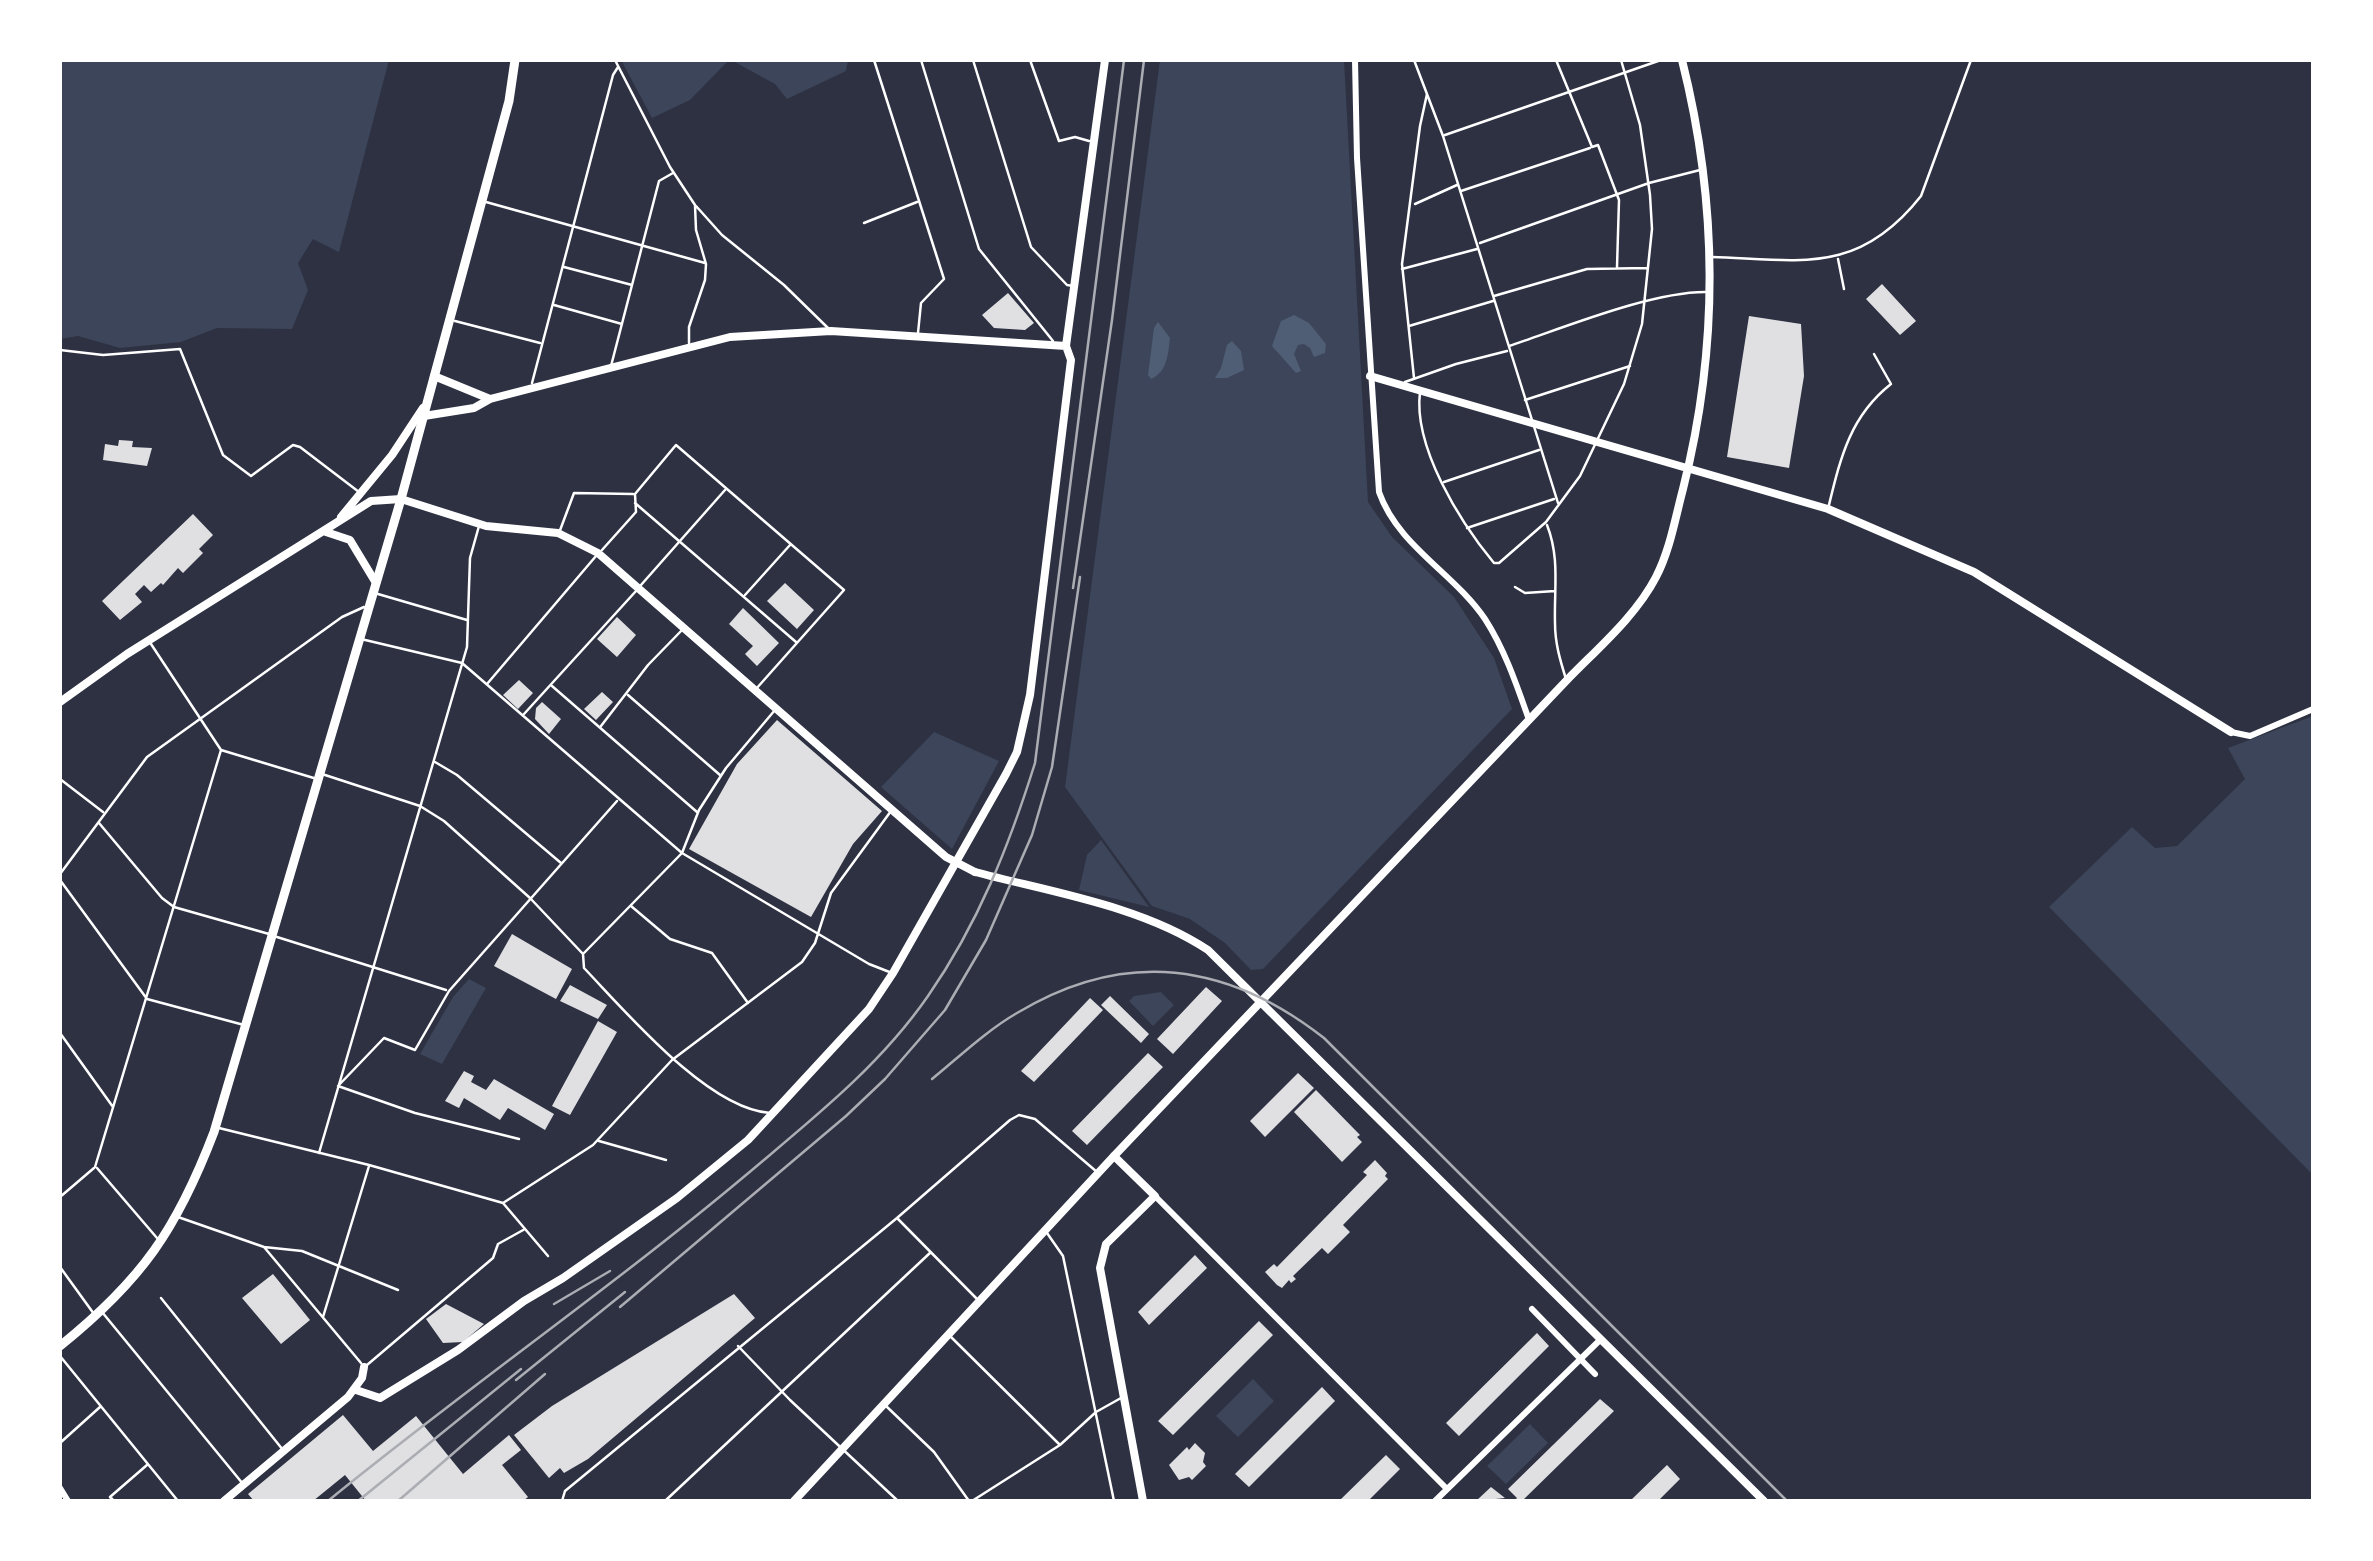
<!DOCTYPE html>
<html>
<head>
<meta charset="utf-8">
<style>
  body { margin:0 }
  #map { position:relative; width:2373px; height:1561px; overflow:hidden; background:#2d3142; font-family:Signika,sans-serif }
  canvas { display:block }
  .frame { position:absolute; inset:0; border:62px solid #fff; pointer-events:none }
</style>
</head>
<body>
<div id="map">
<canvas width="2373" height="1561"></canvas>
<div class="frame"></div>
</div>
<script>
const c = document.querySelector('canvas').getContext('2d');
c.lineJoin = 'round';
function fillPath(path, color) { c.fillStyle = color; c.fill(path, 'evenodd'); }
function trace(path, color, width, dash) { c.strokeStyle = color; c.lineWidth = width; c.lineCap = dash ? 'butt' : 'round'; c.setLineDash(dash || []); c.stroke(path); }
const green = new Path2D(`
  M60 60H389L339 252 313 239 298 263 308 290 292 329 217 328 181 342 120 348 78 336 60 339Z
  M621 60H729L690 100 652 118Z
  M731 60H848L846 71 787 99 775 84Z
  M1160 60H1344L1368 502 1392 537 1454 597 1494 658 1512 709 1263 969 1251 970 1225 943 1190 919 1152 906 1065 787Z
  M2313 716V1175L2049 907 2132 827 2155 848 2177 846 2245 779 2228 748Z
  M934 732 999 761 952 849 881 787Z
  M1101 840 1149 907 1079 890 1087 855Z
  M469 979 486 988 442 1064 420 1054 453 997Z
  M1161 992 1174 1005 1153 1026 1129 1001 1134 996Z
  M1253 1379 1274 1401 1238 1437 1216 1416Z
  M1530 1424 1548 1443 1506 1484 1487 1466Z`);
const water = new Path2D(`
  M1294 315 1309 323 1326 344 1325 353 1314 357 1310 348 1304 344 1298 345 1294 354 1301 371 1296 373 1272 346 1281 321Z
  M1158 322 1170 338C1168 355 1167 372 1151 379L1148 375 1154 328Z
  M1232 341 1241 351 1244 370 1227 378H1215L1221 368 1227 345Z`);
const building = new Path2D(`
  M1882 284 1916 321 1900 335 1866 299Z
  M1008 293 1034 323 1025 330 994 328 982 315Z
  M1749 316 1801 324 1804 376 1789 468 1727 457Z
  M119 440 133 441 132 447 152 448 147 466 103 460 105 444 118 446Z
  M193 514 213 535 199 549 203 553 183 573 178 568 163 585 161 583 151 592 144 585 135 594 142 602 120 620 102 601Z
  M785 583 814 610 797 629 767 601Z
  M743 608 779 643 757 666 745 654 753 646 729 624Z
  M617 617 636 635 617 657 597 639Z
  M519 680 533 693 518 709 503 695Z
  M602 692 613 702 596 720 584 709Z
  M542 702 561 719 549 734 535 719 536 708Z
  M777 720 882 811 853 844 811 917 689 849 737 764Z
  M512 934 572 969 556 999 494 966Z
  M570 985 607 1005 598 1019 560 1001Z
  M1206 987 1222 1001 1173 1054 1157 1039Z
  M1110 996 1149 1034 1141 1043 1101 1005Z
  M1090 998 1103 1010 1034 1082 1021 1071Z
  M598 1021 617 1032 570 1115 552 1106Z
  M1148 1053 1163 1067 1087 1145 1072 1131Z
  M464 1071 474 1076 471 1082 486 1090 494 1079 554 1114 545 1130 508 1108 500 1120 464 1098 459 1108 445 1101Z
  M1298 1073 1314 1088 1265 1137 1250 1121Z
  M1316 1090 1360 1135 1357 1137 1362 1142 1342 1162 1294 1112Z
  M1375 1160 1387 1173 1385 1176 1388 1179 1343 1225 1350 1232 1328 1254 1322 1248 1293 1276 1296 1279 1291 1283 1289 1280 1282 1288 1277 1285 1265 1272 1274 1264 1277 1267 1367 1175 1363 1172Z
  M1195 1255 1207 1268 1149 1325 1138 1312Z
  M273 1274 310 1320 281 1344 242 1298Z
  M734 1294 755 1318 588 1459 564 1473 560 1468 549 1478 514 1435 552 1406Z
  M446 1304 484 1324 463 1342 443 1343 426 1319Z
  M1259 1321 1273 1335 1173 1435 1158 1421Z
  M1537 1333 1549 1346 1459 1436 1446 1423Z
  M1322 1387 1335 1401 1249 1487 1235 1474Z
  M1600 1399 1614 1411 1522 1501H1514L1517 1498 1508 1489Z
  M343 1415 373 1451 416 1416 463 1474 509 1435 521 1450 502 1465 528 1497 523 1501H366L345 1475 313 1501H254L248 1494Z
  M1195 1443 1205 1453 1203 1462 1206 1466 1192 1480 1189 1477 1179 1480 1169 1465 1187 1447 1189 1450Z
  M1386 1455 1400 1469 1368 1501H1339Z
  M1667 1465 1680 1479 1658 1501H1630Z
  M1491 1487 1505 1498 1476 1501Z`);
const service = new Path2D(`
  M615 60 670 167 695 205 696 230 706 264 705 280 689 327V343
  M874 60 944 279 921 303 918 333
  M921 60 979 249 1053 341
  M973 60 1031 247 1067 285 1073 286
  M1030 60 1059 141 1075 137 1089 141
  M1414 60 1443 136 1558 503
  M1556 60 1592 147 1598 145 1619 200 1617 267
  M1445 135 1661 60
  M1461 191 1590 148
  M486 202 705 263
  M1415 204 1457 185
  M696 206 722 235 784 285 829 329
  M864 223 917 202
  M1480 243 1649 183 1700 170
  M1712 257C1800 260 1858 276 1921 196L1971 60
  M1838 259 1844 289
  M564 267 632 285
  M1402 269 1477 249
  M1494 296 1587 269 1647 268
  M554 305 622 324
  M455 321 540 343
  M1409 326 1493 301
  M1509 346C1563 328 1653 291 1707 292
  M60 350 103 355 180 349 223 455 251 476 293 445 300 447 359 492
  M611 366 659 181 673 173
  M1414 378 1402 264 1420 126 1427 94
  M1405 382 1456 364 1507 351
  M532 383 613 75 618 67
  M1420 392C1413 447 1460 522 1494 563H1499L1546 522 1580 476 1624 384 1642 324 1652 229 1650 195 1640 125 1621 60
  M1525 400 1630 366
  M1444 482 1539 450
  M635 503 796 642
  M1828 509C1840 460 1849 417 1891 384L1874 354
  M1547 525C1560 558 1554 588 1555 623 1555 643 1560 660 1566 679
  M1467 528 1554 499
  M559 533 574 493 633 494
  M602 550 636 512 635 494 676 445 844 590 756 689
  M641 585 725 490
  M1515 587 1525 593 1555 591
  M378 594 467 620
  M745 595 790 545
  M361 639 462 663 682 853 869 964 892 973
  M151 644 221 750 317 779
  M487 684 596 556
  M552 686 697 812
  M628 695 720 775
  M524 714 636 591
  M601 726 648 665 683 629
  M435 762 457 775 561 863
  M322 774 420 806 444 821 530 898 583 954
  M60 779 103 812
  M99 823 162 898 174 907 269 934
  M60 874 147 757 342 617 364 607
  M60 880 147 999 244 1025
  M631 906 670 939 712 953 748 1003
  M277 937 446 990
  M584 953 682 853 699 810 726 768 775 710
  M583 954 584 968C627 1013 708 1109 770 1113
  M60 1033 113 1107
  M219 1128 369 1165 503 1203 548 1256
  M519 1139 415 1113 338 1086 384 1038 415 1050 449 991 617 801
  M599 1141 666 1160
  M319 1153 467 647 470 558 479 526
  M95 1167 221 750
  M97 1168 157 1238
  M60 1197 94 1168
  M503 1203 593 1145 672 1060 802 962 815 943 831 893 891 811
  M178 1217 264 1247 361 1363
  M898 1219 977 1299
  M1047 1233 1063 1256 1114 1501
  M264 1247 302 1251 398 1290
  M60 1267 94 1314
  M161 1298 283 1450
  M102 1312 243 1484
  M323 1317 369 1166
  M951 1337 1059 1444
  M738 1346 790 1400 898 1501
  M60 1356 178 1501
  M367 1365 493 1258 498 1244 525 1229
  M885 1405 934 1452 969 1501
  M60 1443 100 1407
  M114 1501 110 1497 147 1465
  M562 1501 565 1491 897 1218 1010 1120 1019 1115 1035 1119 1097 1172
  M665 1501 931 1252
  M972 1501 1060 1445 1096 1412 1121 1398`);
const minor = new Path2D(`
  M1355 60 1357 158 1379 492C1398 546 1454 573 1485 619 1505 650 1517 686 1529 720
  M2231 732 2250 736 2313 709
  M1155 1196 1447 1489
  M1532 1309 1595 1374
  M60 1488 68 1501
  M1435 1501 1601 1339`);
const tertiary = new Path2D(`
  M434 376 490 399
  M424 416 474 408 490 399 730 337 831 331 1066 346
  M341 517 392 455 423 408
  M323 531 350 540 376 583
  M60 702 127 654 371 501 401 499
  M975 872C1051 892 1142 906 1208 950L1764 1501
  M1114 1156 1155 1196 1106 1244 1100 1268 1143 1501
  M356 1390 380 1398 458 1350 524 1301 563 1278 677 1198 748 1140 869 1009 893 973 1006 774 1017 752 1030 695 1071 360 1066 346 1105 60
  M224 1501 348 1397 362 1378 364 1367`);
const secondary = new Path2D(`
  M1370 376 1828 509 1974 572 2231 732
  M401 499 486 526 558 533 598 553 946 857 975 872
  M794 1501 1114 1156 1567 680C1597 649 1636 616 1656 577 1670 550 1675 519 1683 489 1719 347 1718 203 1682 60`);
const primary = new Path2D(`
  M60 1346C142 1280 177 1229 214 1132L401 499 509 101 515 60`);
const rail = new Path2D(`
  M1073 588 1112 320 1144 60
  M932 1079C959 1057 986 1031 1017 1013 1125 948 1227 962 1324 1038L1787 1501
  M554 1304 610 1271
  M620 1307 846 1116 885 1079 945 1010 986 940 1032 835 1052 767 1080 577
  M516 1380 625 1292
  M328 1501C465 1389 610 1289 746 1175 811 1120 879 1067 928 996 978 924 1009 846 1035 763L1124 60
  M358 1501 521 1369
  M398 1501 545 1374`);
fillPath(green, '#3c4559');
fillPath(water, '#4f5d75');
fillPath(building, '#e0e0e3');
trace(service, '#fff', 2.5);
trace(minor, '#fff', 6);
trace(tertiary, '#fff', 8);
trace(secondary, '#fff', 8);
trace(primary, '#fff', 9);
trace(rail, '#abadb3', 2.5);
</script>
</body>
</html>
